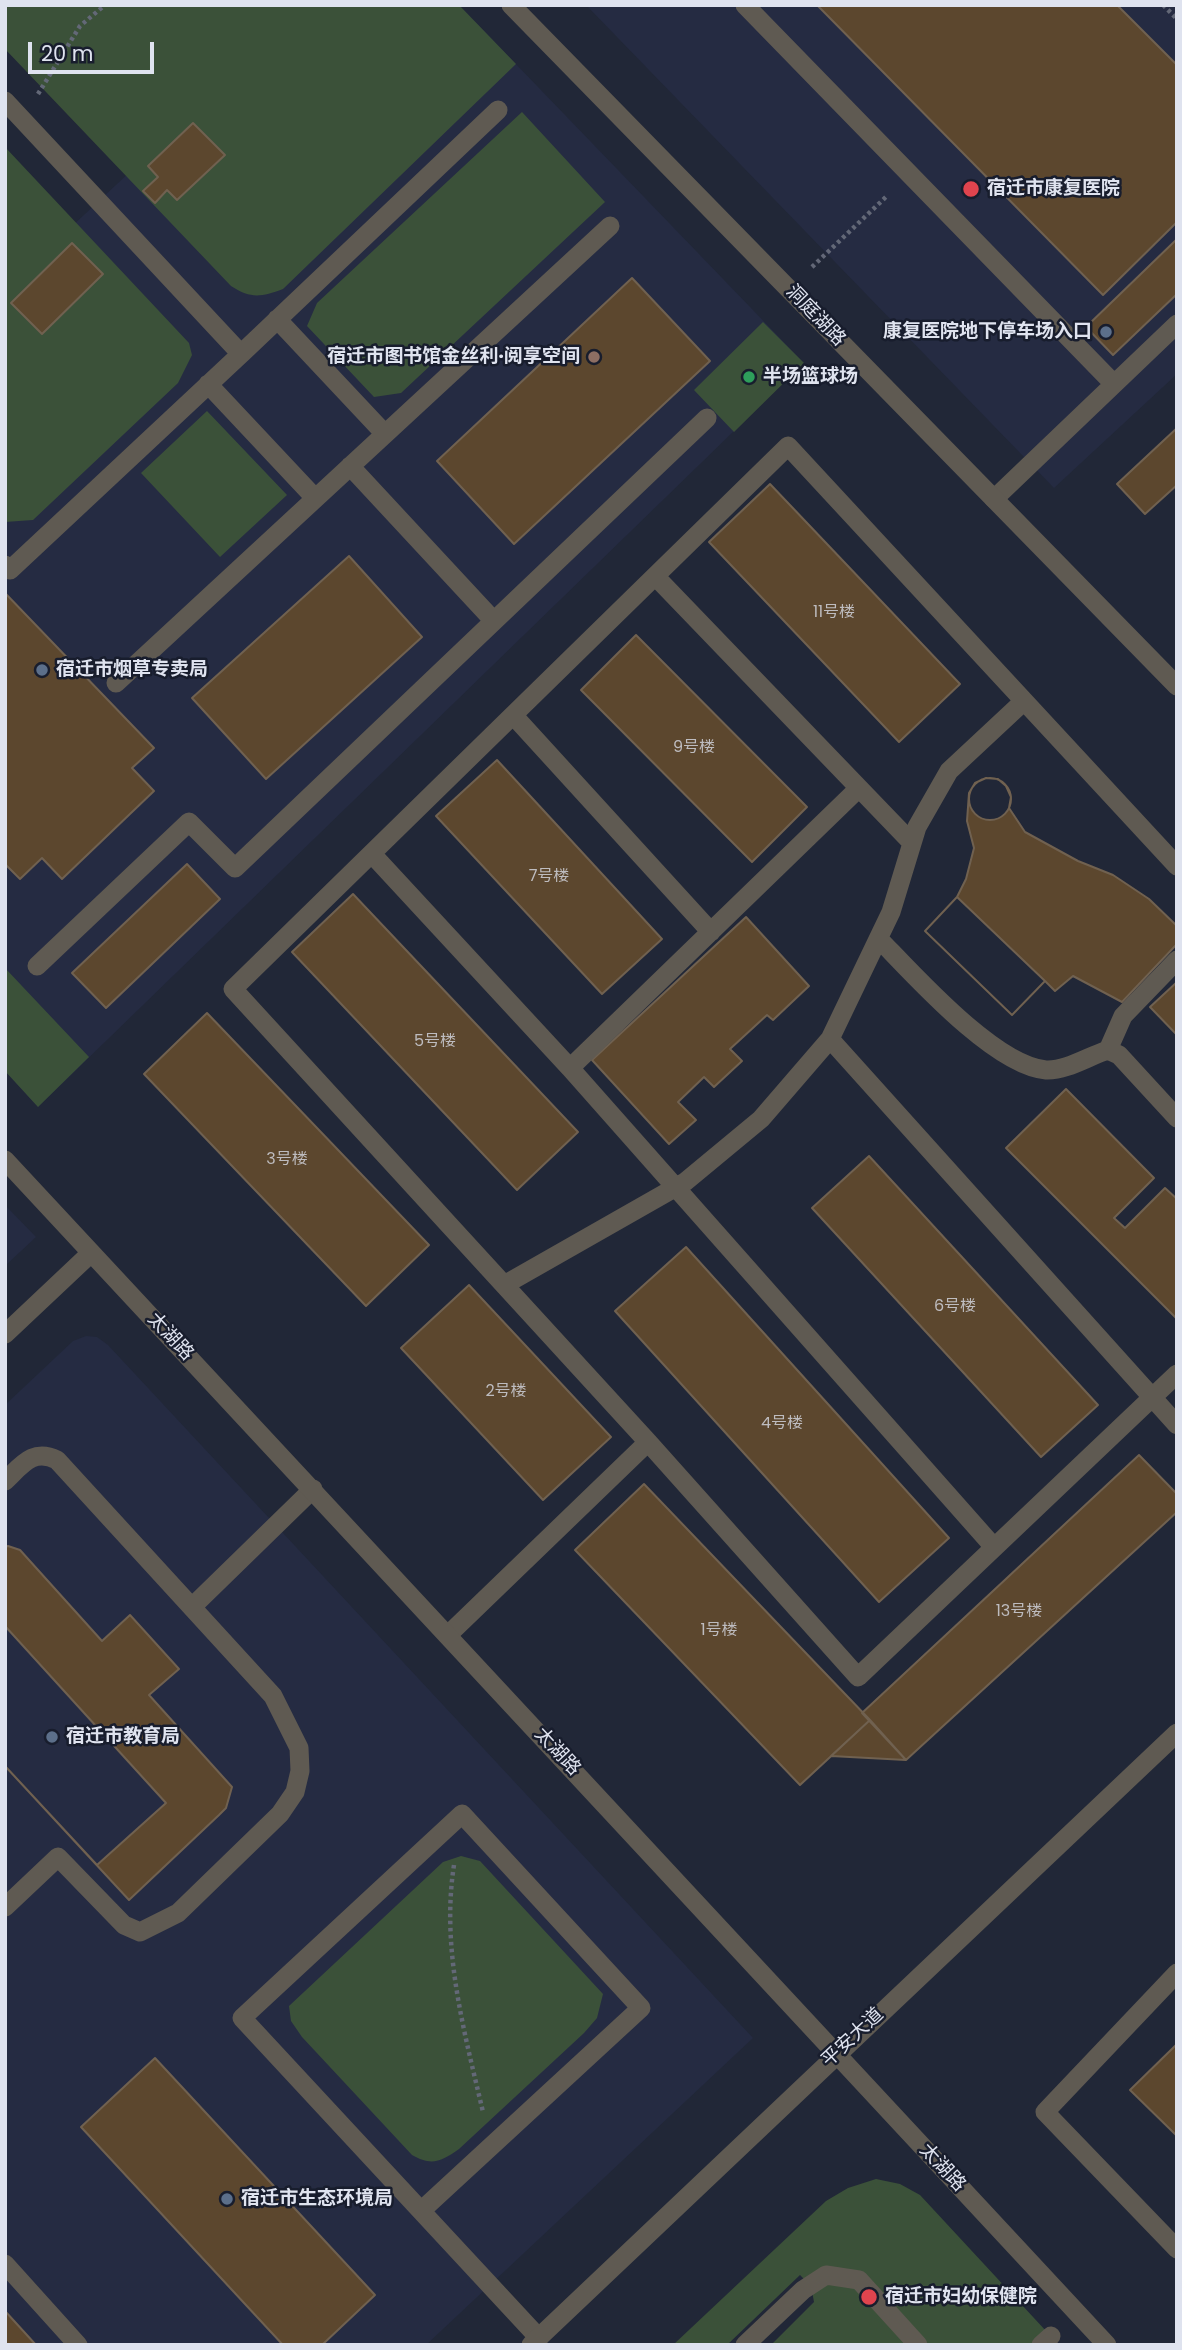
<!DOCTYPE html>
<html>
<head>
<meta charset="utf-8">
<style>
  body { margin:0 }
  #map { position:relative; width:1182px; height:2350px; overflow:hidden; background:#212737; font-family:Poppins,sans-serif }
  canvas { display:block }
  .frame { position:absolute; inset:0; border:7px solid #dfe3ef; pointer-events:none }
  .scale { position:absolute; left:28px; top:42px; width:126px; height:32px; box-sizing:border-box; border:4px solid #dfe3ef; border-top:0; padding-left:9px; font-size:21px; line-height:24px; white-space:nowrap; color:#dfe3ef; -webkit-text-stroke:5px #181d2d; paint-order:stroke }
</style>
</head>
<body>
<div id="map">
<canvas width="1182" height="2350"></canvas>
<div class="frame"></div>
<div class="scale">20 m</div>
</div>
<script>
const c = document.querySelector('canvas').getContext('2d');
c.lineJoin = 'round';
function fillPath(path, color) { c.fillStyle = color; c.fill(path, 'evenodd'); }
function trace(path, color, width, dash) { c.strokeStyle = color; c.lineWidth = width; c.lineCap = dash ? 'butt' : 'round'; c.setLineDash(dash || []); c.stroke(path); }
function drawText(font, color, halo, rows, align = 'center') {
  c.font = font + ' Poppins,"Noto Sans SC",sans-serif'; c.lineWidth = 5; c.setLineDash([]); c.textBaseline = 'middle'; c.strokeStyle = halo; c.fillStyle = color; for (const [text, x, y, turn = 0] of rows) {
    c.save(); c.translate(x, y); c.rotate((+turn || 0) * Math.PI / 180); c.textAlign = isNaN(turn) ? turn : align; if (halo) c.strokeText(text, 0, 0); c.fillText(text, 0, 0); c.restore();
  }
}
const built = new Path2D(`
  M308 5H459L804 363 38 1107 5 1071V289Z
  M586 5H1177V374L1054 488Z
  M5 1205 36 1237 5 1266Z
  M86 1336 97 1337 108 1345 753 2038 426 2345H5V1405L73 1341Z`);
const green = new Path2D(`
  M5 5H459L516 64 283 289C261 297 251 299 231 286L5 49Z
  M522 112 605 202 401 393 374 397 307 326 317 303Z
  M5 147 189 343 192 355 178 383 33 520 5 522Z
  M763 322 804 363 734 432 694 390Z
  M207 411 287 495 220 557 141 473Z
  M5 968 89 1057 38 1107 5 1071Z
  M461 1856 480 1861 603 1994 597 2018 584 2033 459 2149C441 2162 431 2166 412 2155L302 2037 291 2021 289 2006 443 1862Z
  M876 2179 900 2184 920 2195 1059 2345H771L814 2302 811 2286 800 2275 727 2345H673L826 2201 848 2188Z`);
const building = new Path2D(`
  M817 5H1117L1177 65V222L1103 295Z
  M193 123 225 155 177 200 167 190 155 203 143 191 158 177 148 166Z
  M1177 239V294L1113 355 1086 327Z
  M72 243 103 274 42 334 11 303Z
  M632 278 710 361 514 544 437 461Z
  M1177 428V485L1145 514 1117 484Z
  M770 484 960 684 899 742 709 542Z
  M349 556 422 637 266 779 192 698Z
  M5 593 154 748 132 768 154 791 62 879 42 858 20 879 5 864Z
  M636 635 807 807 752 862 581 690Z
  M497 760 662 939 602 994 436 816Z
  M986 778 998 779 1006 786 1011 797 1009 808 1025 832 1078 861 1113 875 1149 899 1177 926V944L1122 1002 1073 976 1055 991 1045 981 1012 1015 925 931 957 897 966 879 974 848 967 821 969 793 975 783Z
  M969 799a21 21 0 1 1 42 0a21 21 0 1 1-42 0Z
  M187 864 220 899 106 1008 72 973Z
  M353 894 578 1132 517 1190 292 952Z
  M957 897 1045 981 1012 1015 925 931Z
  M746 917 809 986 773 1020 767 1015 730 1049 742 1061 714 1087 704 1077 678 1102 696 1120 669 1144 592 1060Z
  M1177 982V1035L1150 1007Z
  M207 1013 429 1245 366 1306 144 1074Z
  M1066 1089 1154 1178 1114 1218 1125 1228 1165 1188 1177 1199V1319L1006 1148Z
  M869 1156 1098 1405 1041 1457 812 1208Z
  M686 1247 949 1538 879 1602 615 1311Z
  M469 1285 611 1437 543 1500 401 1348Z
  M1139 1455 1177 1494V1512L906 1760 862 1713Z
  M644 1484 870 1720 800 1785 575 1550Z
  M8 1546 20 1550 102 1641 130 1615 179 1669 149 1695 232 1787 226 1808 219 1815 129 1900 5 1766V1547Z
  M5 1626 166 1803 97 1865 5 1766Z
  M870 1720 906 1760 831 1756Z
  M1177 2044V2136L1130 2090Z
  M155 2058 375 2295 322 2345H283L81 2127Z
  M5 2311 36 2345H5Z`);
const path = new Path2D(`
  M1163 5 1177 19
  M38 94 80 26 105 5
  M812 267 887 196
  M454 1865C441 1948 464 2031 483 2112`);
const service = new Path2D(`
  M745 5 1114 384
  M5 101 241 354 498 110
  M277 319 385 434
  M208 384 315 498
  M350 466 493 620
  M994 499 1177 324
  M5 565 10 570 241 354
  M655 576 912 843
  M116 683 610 226
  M513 715 711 932
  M372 854 570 1068 859 788
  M1177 866 788 446 233 989 648 1442 858 1677 1177 1374
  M879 939C914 975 995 1066 1046 1070 1066 1071 1089 1056 1108 1050L1119 1055 1177 1118
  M37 966 189 822 235 868 707 418
  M830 1039 1177 1425
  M1108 1050 1123 1016 1177 960
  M570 1068 993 1546
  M504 1285 685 1182 761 1119 830 1039 891 912 917 827 949 771 1024 701
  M5 1481C22 1465 33 1448 57 1460L273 1696 299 1748 300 1771 295 1792 280 1814 178 1913 140 1932 124 1925 58 1857 5 1907
  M192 1607 313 1489
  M449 1634 648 1442
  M1177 1973 1045 2112 1177 2249
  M422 2210 641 2008 462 1814 242 2018 539 2338
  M5 2264 78 2345
  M745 2345 803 2290 826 2275 859 2280 918 2345
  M1041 2345 1051 2336`);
const minor = new Path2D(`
  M511 5 1177 686`);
const tertiary = new Path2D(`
  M5 1160 1107 2345
  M5 1334 91 1253
  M531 2345 1177 1733`);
const markers = [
  [971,189,9,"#e0444e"],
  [1106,332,7,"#5c6f8a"],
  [594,357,7,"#8d6e63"],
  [749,377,7,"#2e9e5b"],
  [42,670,7,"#5c6f8a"],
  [52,1737,7,"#5c6f8a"],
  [227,2199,7,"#5c6f8a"],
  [869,2297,9,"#e0444e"]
];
const numberNames = [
  ["11号楼",834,613],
  ["9号楼",694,748],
  ["7号楼",549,877],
  ["5号楼",435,1042],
  ["3号楼",287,1160],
  ["6号楼",955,1307],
  ["2号楼",506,1392],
  ["4号楼",782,1424],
  ["13号楼",1019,1612],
  ["1号楼",719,1631]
];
const poiNames = [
  ["宿迁市康复医院",987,189],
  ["康复医院地下停车场入口",1092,332,"right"],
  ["宿迁市图书馆金丝利·阅享空间",580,357,"right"],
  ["半场篮球场",763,377],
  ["宿迁市烟草专卖局",56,670],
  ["宿迁市教育局",66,1737],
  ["宿迁市生态环境局",241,2199],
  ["宿迁市妇幼保健院",885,2297]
];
const streetNames = [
  ["洞庭湖路",815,316,46],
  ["太湖路",170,1337,47],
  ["太湖路",557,1752,47],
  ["平安大道",853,2038,-43],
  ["太湖路",942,2168,47]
];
fillPath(built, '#252b42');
fillPath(green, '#3b5139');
fillPath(building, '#5c472e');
trace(building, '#706150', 2);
trace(path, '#636877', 4.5, [3.5, 3.5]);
trace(service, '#5f5a52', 19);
trace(minor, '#5f5a52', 19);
trace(tertiary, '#5f5a52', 19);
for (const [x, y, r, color] of markers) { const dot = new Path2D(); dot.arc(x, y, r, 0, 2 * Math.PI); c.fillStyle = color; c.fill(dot); trace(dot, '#181d2d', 2.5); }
drawText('16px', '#bebcbf', null, numberNames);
drawText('bold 19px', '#dfe3ef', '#181d2d', poiNames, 'left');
drawText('19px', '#dfe3ef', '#181d2d', streetNames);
</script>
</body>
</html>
